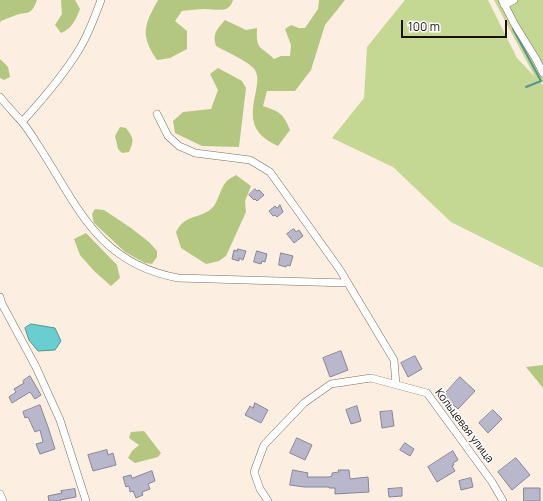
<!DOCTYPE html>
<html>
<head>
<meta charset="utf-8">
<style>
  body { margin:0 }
  #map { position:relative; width:543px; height:501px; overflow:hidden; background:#fceee1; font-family:Manrope,sans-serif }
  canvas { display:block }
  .scale { position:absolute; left:401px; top:20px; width:106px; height:18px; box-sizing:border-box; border:2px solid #18120c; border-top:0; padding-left:5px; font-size:12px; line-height:14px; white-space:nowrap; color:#18120c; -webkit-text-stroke:3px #fefefe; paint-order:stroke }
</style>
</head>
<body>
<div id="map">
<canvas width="543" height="501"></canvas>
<div class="scale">100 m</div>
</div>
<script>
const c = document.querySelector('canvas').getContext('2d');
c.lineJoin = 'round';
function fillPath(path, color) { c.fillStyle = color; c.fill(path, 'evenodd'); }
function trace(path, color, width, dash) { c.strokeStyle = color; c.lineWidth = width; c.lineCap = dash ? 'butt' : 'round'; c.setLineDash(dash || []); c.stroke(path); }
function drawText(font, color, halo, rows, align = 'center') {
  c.font = font + ' Manrope,sans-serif'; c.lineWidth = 3; c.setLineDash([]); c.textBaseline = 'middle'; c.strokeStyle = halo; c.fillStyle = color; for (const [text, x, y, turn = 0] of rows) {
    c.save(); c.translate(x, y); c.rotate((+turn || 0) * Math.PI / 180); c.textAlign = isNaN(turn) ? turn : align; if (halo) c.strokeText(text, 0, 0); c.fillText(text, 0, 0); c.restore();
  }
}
const green = new Path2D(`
  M405 0H488L517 58 535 77 494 0H543V83L539 82 543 85V268L451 222 393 167 332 138 364 98 367 47Z`);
const forest = new Path2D(`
  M0 0H37C31 16 29 11 16 15 11 17 6 19 1 21L0 23Z
  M61 0H75L80 9C76 19 72 29 61 33L55 25 62 14Z
  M158 0H233C229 14 217 9 205 9 198 9 190 10 182 11L175 21 187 31V49L170 58 157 60C140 35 144 25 158 0Z
  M319 0H345L325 25 311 70 295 91H267L263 106C280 112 283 113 290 130L278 146C250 133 250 118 256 91 257 83 259 78 255 70 250 62 225 51 216 46 212 34 217 29 225 20L246 30 257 28C256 51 260 45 274 59L281 56H290L291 45 285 29 291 25 299 28H305L318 9Z
  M0 59 8 67 10 77 4 80 0 78Z
  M218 68 242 81 246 88 239 147 202 146 175 133 173 121 183 112 211 109 218 90 210 74Z
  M120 127 126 128C134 138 134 141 129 152L122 153 118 149 115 136Z
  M236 175 251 186 245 201 246 212 226 256 219 261 206 264 181 248 176 232C185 214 199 219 211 209 219 202 219 190 226 182 228 179 233 177 236 175Z
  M95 209 104 210 131 228 149 242 157 251V257L152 264 145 263 125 252 94 223 92 214Z
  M86 233 117 265 120 278 111 286 94 271 80 255 74 239Z
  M543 365V388L526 367Z
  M144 431 161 453 158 457 135 463 128 458 132 451 139 445 129 438 131 432Z`);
const water = new Path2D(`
  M31 324 55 328 61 341 55 350 38 351 29 340 25 328Z`);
const stream = new Path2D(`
  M513 29 541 81 526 87`);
const building = new Path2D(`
  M255 189 257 191 259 190 264 195 257 201 255 199 254 200 249 195Z
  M280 205 283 212 277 217 275 215 273 216 269 211 275 206 277 208Z
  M294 229 296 232 299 230 303 236 294 243 287 234Z
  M238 249 246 251 243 260 239 258V261L232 259 234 250 237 251Z
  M257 251 267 254 265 262 262 261 261 264 254 262Z
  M281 253 293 256 290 266 287 265 286 267 279 265Z
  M341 351 348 370 330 377 323 358Z
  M415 356 422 369 408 377 401 363Z
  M30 376 41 395 35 399 30 392 12 403 9 397 16 392 14 389 24 383 23 381Z
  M460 377 475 391 458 409 443 396Z
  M255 403 268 410 261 423 245 415 250 406 253 408Z
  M40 405 48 427 55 449 40 454 36 444 43 442 40 430 35 432 28 417 25 418 23 412Z
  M357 406 361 421 351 424 346 410Z
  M493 410 502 419 488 433 479 423Z
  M392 411 394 426 382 428 380 412Z
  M297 438 312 445 305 460 290 453Z
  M405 443 414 449 410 456 400 450Z
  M107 450 108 455 113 453 116 465 93 471 88 455Z
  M453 451 458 460 453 463 454 465 452 466 455 471 437 482 428 467Z
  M516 458 530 475 512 490 498 472Z
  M293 470 308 473 307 477H329L332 476V473L339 472 338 470H349L350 479 368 477 369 492 335 494V488H329V487H304L290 485Z
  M152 471 155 481 148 484 150 489 142 492 143 495 136 498 133 491 130 492 129 486 126 487 123 477 131 475 132 478Z
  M471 478 473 487 461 490 459 481Z
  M402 488V496L389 497 388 489Z
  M524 488H540V501H524Z
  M75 489 76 497 60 500 61 501H49L48 496 62 493 61 491Z`);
const minor = new Path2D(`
  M502 0 515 25 536 59 543 73
  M504 5 514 0
  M0 97C7 106 15 114 22 122 28 129 33 137 38 145 78 206 97 263 178 278L347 283
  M157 114 168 136 179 146 195 153 250 160 270 172 340 270 394 360 396 384
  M22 122C43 99 64 75 80 48 89 33 95 16 101 0
  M0 297 2 304 36 367 60 420 86 501
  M0 494 3 501
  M268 501 260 489 254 472 264 445 304 403 331 384 371 378 427 393 492 482 503 501`);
const streetNames = [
  ["Кольцевая улица",464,426,53]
];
fillPath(green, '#c4d793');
fillPath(forest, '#b4c781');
fillPath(water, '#69cecf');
trace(water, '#519694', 1);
trace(stream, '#519694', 2);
fillPath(building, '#b8b7cb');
trace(building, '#868598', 1);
trace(minor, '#7c6d5f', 8);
trace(minor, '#fff', 7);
drawText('11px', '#18120c', '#fefefe', streetNames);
</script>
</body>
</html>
